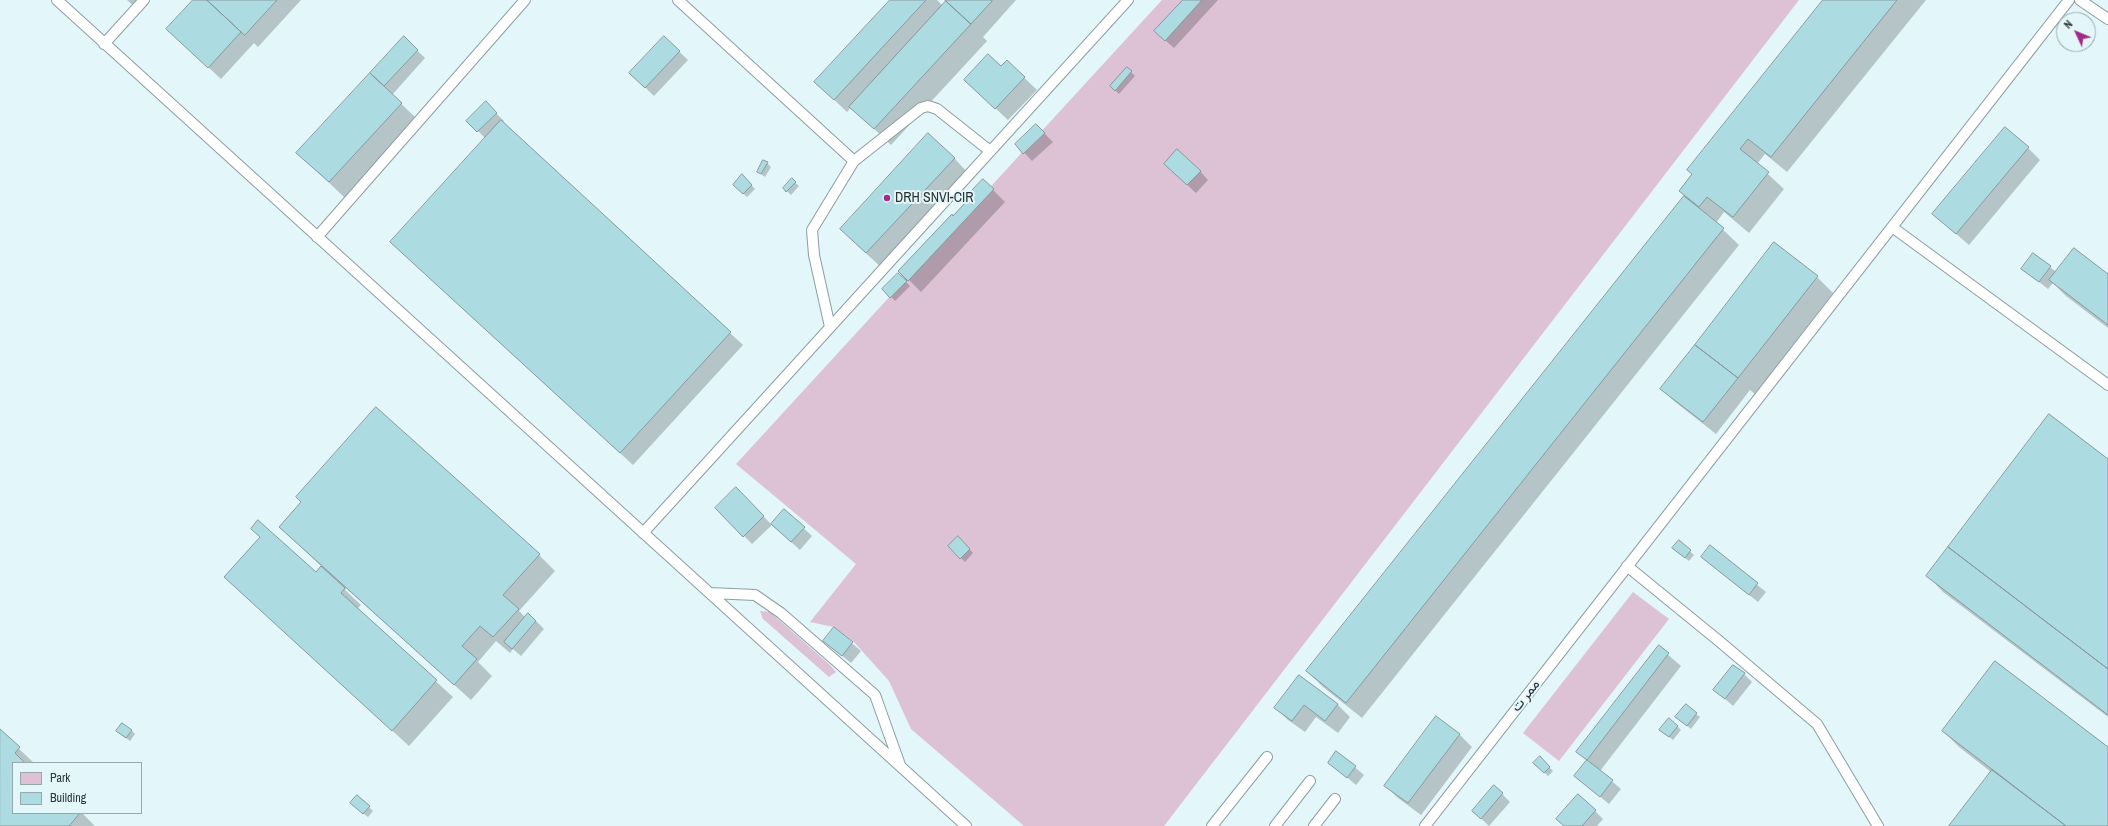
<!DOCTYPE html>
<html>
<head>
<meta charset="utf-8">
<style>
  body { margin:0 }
  #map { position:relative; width:2108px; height:826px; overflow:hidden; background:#e3f6f9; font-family:"Archivo Narrow",sans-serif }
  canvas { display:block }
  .legend { position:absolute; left:12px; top:762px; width:130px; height:52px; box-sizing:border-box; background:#e3f6f9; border:1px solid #99a8aa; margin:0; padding:5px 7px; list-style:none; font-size:12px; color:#2a3233 }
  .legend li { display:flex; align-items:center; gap:8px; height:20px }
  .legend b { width:20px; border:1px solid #99a8aa }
  .north { position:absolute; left:2056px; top:12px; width:40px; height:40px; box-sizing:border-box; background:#e3f6f9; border:1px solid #99a8aa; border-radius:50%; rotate:314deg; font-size:11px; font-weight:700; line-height:16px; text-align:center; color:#2a3233 }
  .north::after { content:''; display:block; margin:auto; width:14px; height:18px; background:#9f2c88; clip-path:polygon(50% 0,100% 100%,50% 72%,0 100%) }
</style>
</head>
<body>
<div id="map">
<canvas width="2108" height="826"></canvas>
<ul class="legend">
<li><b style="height:11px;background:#ddc2d5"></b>Park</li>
<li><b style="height:11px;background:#acdbe2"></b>Building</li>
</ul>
<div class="north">N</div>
</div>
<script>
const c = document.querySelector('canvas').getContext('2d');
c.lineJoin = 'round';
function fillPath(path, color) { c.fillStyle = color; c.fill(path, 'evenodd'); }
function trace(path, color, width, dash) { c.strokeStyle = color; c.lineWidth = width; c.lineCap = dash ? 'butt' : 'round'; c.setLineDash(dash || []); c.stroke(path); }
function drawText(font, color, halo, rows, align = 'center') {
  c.font = font + ' "Archivo Narrow",Vazirmatn,sans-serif'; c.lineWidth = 4; c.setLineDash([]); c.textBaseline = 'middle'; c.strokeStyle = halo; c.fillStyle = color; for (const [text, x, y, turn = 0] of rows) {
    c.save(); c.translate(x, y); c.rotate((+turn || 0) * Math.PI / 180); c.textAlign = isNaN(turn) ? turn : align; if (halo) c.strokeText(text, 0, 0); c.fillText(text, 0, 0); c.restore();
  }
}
const green = new Path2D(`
  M1162 0H1799L1164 826H1024L911 729 889 681 854 642 834 627 810 622 856 564 736 464Z
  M1633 592 1669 619 1559 761 1523 733Z
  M760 611 770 612 830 665 836 672 829 677 763 619Z`);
const shadow = new Path2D(`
  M127 0H146L137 9Z
  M195 0H301L258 47 254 43 221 79 180 41Z
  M891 0H937L943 6 947 1 946 0H1016L983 37 987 41 891 145 851 107 847 112 828 94Z
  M1184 0H1218L1174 48 1164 39Z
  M1825 0H1926L1787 172 1765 154 1757 164 1784 189 1749 233 1724 212 1716 223 1739 245 1362 718 1323 687 1307 671 1685 196 1680 191Z
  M664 37 688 60 654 96 630 73Z
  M404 38 425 58 392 95 417 119 345 198 298 153Z
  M1007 61 1037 90 1008 120 978 92Z
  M1127 68 1135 76 1119 94 1111 86Z
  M486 103 504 121 503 123 743 345 633 465 404 254 486 139 468 121Z
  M1036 125 1053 142 1032 161 1016 144Z
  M2028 148 2040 160 1969 245 1933 214Z
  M954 158 970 175 883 269 857 245Z
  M767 163 771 167 765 177 758 172Z
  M1200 171 1208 180 1196 193 1173 172Z
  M742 175 755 189 747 197 734 185Z
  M792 180 799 186 791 195 784 188Z
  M983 180 1005 202 921 292 900 271 966 203Z
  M2050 267 2056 272 2108 275V328L2066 296 2053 283 2048 289 2023 269Z
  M898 274 910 286 895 301 884 289Z
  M1817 277 1833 293 1755 394 1750 390 1716 434 1674 401 1661 389Z
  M2108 460V717L1943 592 1927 575Z
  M736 489 772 525 784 510 812 536 800 550 772 525 752 544 717 508Z
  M280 527 539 555 555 571 519 611 526 618 536 621 544 629 521 656 513 649 510 653 496 641 478 662 492 676 471 700 346 588 345 590 361 605 357 609 453 697 409 746 225 577 316 574 322 567Z
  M958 537 973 553 965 562 949 546Z
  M1679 542 1694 555 1689 561 1677 552Z
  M1710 547 1766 592 1758 602 1702 557Z
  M834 628 861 651 851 663 824 641Z
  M1659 647 1681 666 1600 771 1621 789 1609 804 1575 776 1587 761 1578 752Z
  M1744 674 1752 682 1733 706 1715 690Z
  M1299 676 1338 705 1350 717 1338 733 1316 717 1305 732 1288 720 1276 708Z
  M1696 714 1700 717 1691 729 1681 721Z
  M1437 718 1460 735 1472 747 1421 815 1398 798 1385 785Z
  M1677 726 1681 730 1673 740 1664 733Z
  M131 730 135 734 130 741 117 731Z
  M0 731 34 763H13V813H82L95 826H0Z
  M1943 731 2108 748V826H1950L1991 772 1959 747Z
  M1337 752 1364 775 1356 785 1329 762Z
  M1540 758 1553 771 1548 776 1535 763Z
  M1502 794 1510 802 1489 826 1473 811Z
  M357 796 373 811 368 817 355 807Z
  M1595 811 1603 819 1597 826H1564Z`);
const building = new Path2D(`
  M193 0H207L241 32 208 68 166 29Z
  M207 0H277L245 35Z
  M890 0H926L834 100 814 82Z
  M945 0H992V1L971 24Z
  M1183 0H1202L1165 41 1154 31Z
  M1823 0H1897L1771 157 1748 139 1740 149 1769 172 1733 217 1707 197 1699 207 1679 191 1692 174 1687 170Z
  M946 1 971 24 874 129 849 107Z
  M404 36 418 50 384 86 370 73Z
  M664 36 680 51 645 88 629 73Z
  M988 54 1001 66 1007 60 1025 77 995 109 964 80Z
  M1127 67 1132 71 1115 91 1110 86Z
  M370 73 402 103 329 182 296 153Z
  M486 101 497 113 477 132 466 121Z
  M501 120 731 332 620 453 390 242Z
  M1036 124 1045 133 1023 154 1015 144Z
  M2005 127 2029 147 1956 234 1932 214Z
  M928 133 955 158 866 253 840 229Z
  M1177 149 1201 171 1187 185 1164 164Z
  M763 160 768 162 761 174 757 172Z
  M742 174 752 185 743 194 733 185Z
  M792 178 796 182 786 192 783 188Z
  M983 179 994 189 908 281 898 271 952 214 953 216 965 203 962 201Z
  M1684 196 1724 228 1346 703 1306 671Z
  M1774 242 1818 276 1738 378 1695 345Z
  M2074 248 2108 274V325L2049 280Z
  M2033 253 2051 266 2039 282 2021 269Z
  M898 273 907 281 890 298 882 289Z
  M1695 345 1738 378 1703 422 1660 389Z
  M376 407 540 554 503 595 519 609 493 637 480 626 462 646 477 659 454 685 279 527 301 502 296 497Z
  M2049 414 2108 459V669L1948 547Z
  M736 487 764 516 743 537 715 508Z
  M784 509 805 527 791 542 771 524Z
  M258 520 316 572 321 566 345 588 341 593 437 680 392 731 224 577 260 537 251 529Z
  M958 536 970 549 960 559 948 546Z
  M1679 540 1691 550 1685 558 1672 548Z
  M1710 545 1758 583 1749 595 1701 557Z
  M1948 547 2108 669V715L1926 576Z
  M528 613 536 621 512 649 504 642Z
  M834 627 853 642 842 656 823 641Z
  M1659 645 1669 653 1587 760 1576 752Z
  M1995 661 2108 747V826H2066L1942 731Z
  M1733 665 1745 673 1725 699 1713 690Z
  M1299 675 1338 704 1325 721 1304 705 1292 721 1274 708Z
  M1686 704 1697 713 1687 726 1675 717Z
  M1436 716 1460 734 1408 803 1384 786Z
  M1669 718 1678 726 1669 737 1659 730Z
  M122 723 132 730 126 738 116 731Z
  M0 729 20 747 15 753 25 763H13V813H80L69 826H0Z
  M1336 751 1356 766 1347 778 1328 763Z
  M1540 756 1550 767 1544 773 1533 763Z
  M1587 760 1613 780 1600 797 1574 776Z
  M1992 770 2066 826H1949Z
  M1494 785 1503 793 1481 819 1472 811Z
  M1578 794 1596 810 1582 826H1564L1556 819Z
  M357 795 370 806 363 814 350 803Z`);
const lane = new Path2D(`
  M57 0 966 826
  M678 0 854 161 812 230 814 255 830 327
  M2080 0 2108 19
  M104 44 144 0
  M854 161 921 108 928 106 937 109 990 151
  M1892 227 2108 385
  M317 237 525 0
  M643 533 1128 0
  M1627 566 1719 641 1817 724 1878 826
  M710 593 755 595 781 613 875 695 900 765
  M1212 826 1267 757
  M1275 826 1310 781
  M1314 826 1335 799
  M1425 826 2069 0`);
const markers = [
  [887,198,4,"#9f2c88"]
];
const poiNames = [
  ["DRH SNVI-CIR",895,198]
];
const streetNames = [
  ["ممر ت",1526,696,-52]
];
fillPath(green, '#ddc2d5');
fillPath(shadow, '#0003');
fillPath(building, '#acdbe2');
trace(building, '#88999c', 1);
trace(lane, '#8c9ea1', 12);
trace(lane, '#fff', 10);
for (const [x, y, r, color] of markers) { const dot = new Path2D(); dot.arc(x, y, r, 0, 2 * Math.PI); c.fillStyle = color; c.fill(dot); trace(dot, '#e3f6f9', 1.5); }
drawText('14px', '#2a3233', '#e3f6f9', poiNames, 'left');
drawText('14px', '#2a3233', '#e3f6f9', streetNames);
</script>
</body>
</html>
